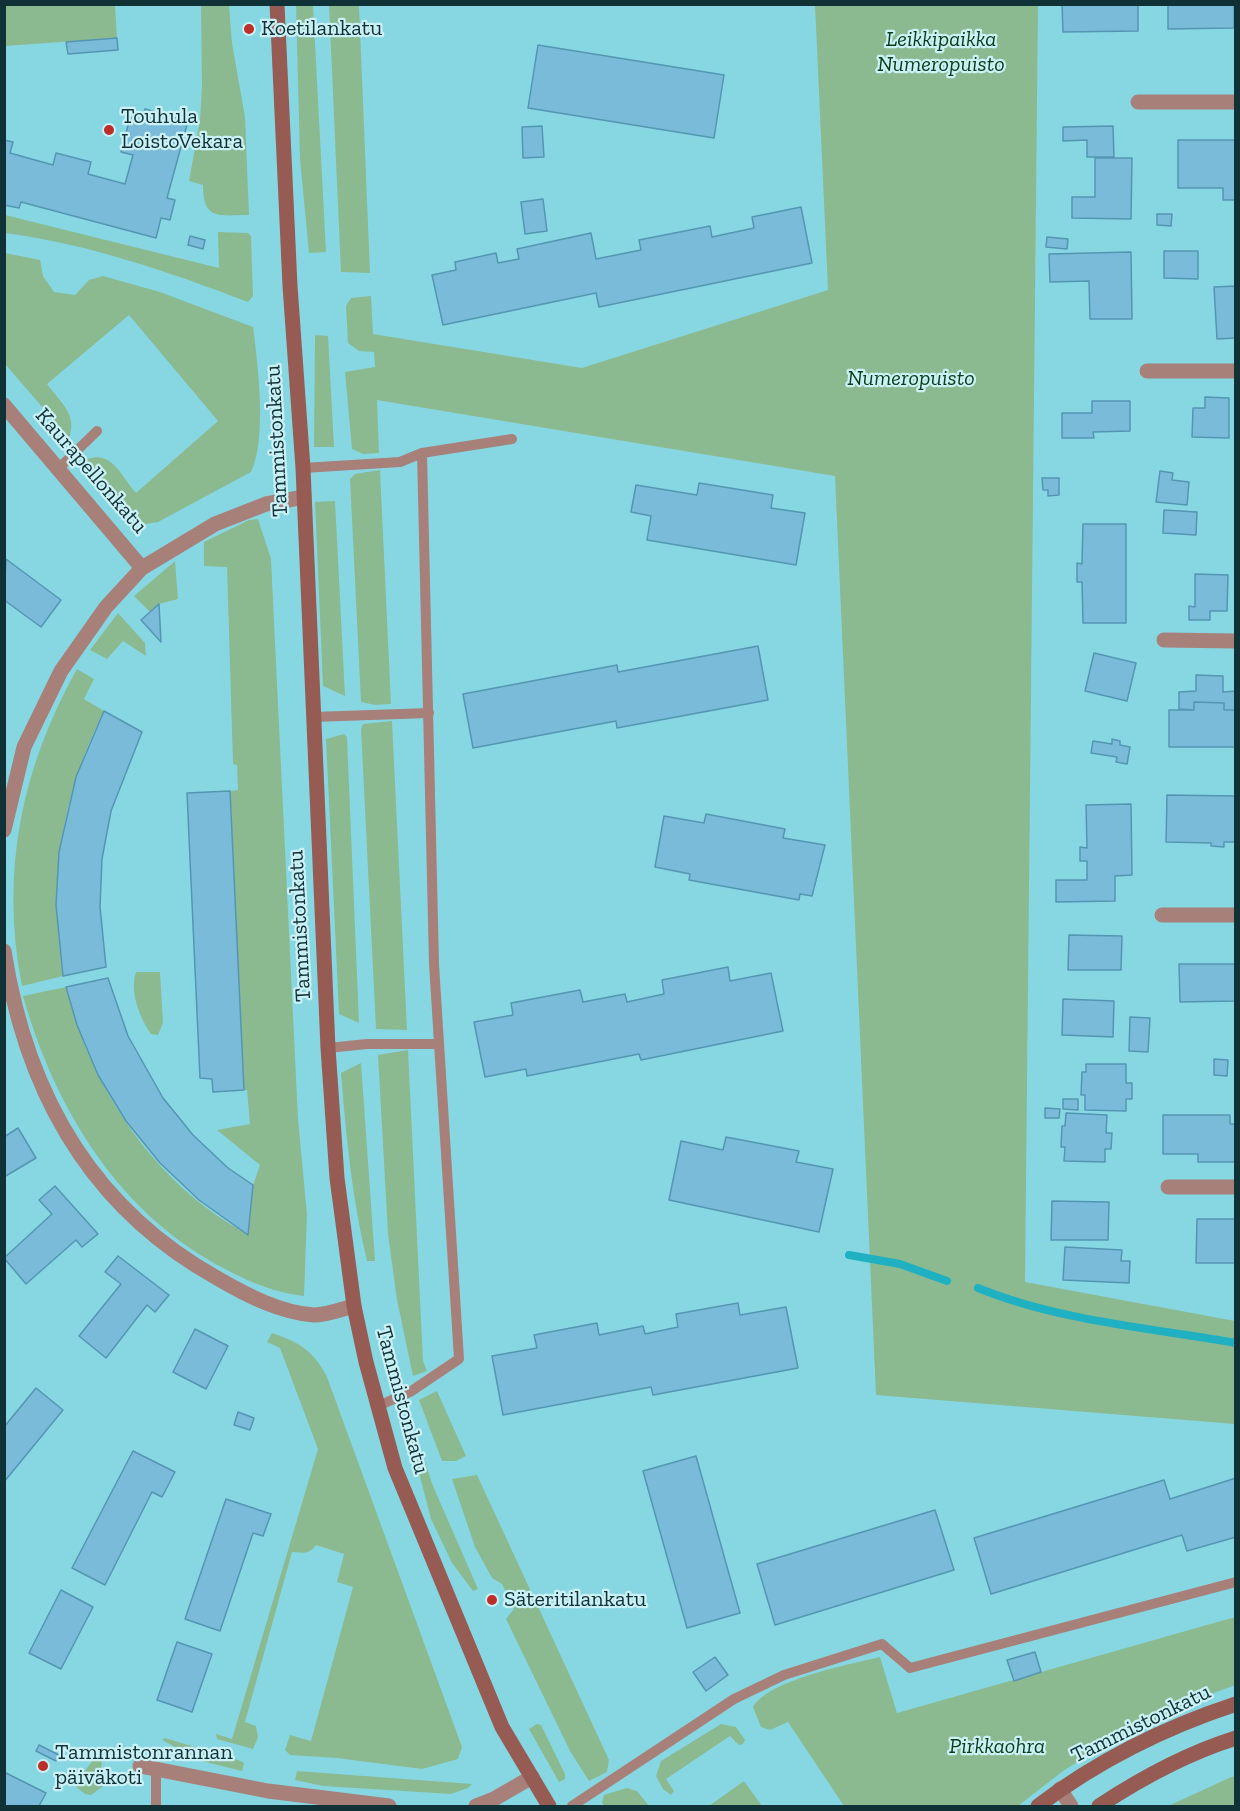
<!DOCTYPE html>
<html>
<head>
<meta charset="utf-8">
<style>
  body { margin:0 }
  #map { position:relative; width:1240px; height:1811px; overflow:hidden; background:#87d7e3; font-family:"Zilla Slab",serif }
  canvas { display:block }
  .frame { position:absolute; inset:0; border:6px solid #103237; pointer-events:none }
</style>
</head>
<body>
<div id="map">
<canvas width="1240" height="1811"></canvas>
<div class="frame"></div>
</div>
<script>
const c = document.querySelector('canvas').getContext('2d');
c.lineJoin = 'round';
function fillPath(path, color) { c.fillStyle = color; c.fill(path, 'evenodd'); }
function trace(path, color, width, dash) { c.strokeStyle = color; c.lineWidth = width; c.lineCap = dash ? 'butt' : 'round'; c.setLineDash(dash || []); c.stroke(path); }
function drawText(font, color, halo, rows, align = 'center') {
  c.font = font + ' "Zilla Slab",serif'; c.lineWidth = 4.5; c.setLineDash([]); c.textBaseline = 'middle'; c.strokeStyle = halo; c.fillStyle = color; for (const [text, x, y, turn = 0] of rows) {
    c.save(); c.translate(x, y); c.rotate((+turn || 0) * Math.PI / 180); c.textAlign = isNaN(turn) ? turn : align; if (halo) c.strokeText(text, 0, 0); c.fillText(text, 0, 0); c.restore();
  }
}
const green = new Path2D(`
  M5 5H115L117 38 5 46Z
  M201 5H229L232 43 245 117 249 215C219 215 203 221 203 185L189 181 200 120 202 85Z
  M296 5H313L326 252 309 253 300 159Z
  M329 5H359L370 273 341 272Z
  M815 5H1038L1025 1282 1235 1321V1424L876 1395 835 476 377 400 379 453 363 454 352 449 345 372 375 367 374 352 359 351 348 343 346 306 351 298 371 296 373 334 582 368 828 290Z
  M5 215 219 268 218 232 248 233 251 236 253 296 248 302C169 272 89 244 5 233Z
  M5 253 40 260 43 276 54 292 75 295 89 280 103 276 160 292 253 327C258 364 267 440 251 472L158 522 146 524 137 519 85 460C112 449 120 475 136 493L218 421 129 315 47 384C60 402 78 414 69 438L5 364Z
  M315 335 328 336 334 447H314Z
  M380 470 391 704 375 705 361 702 350 479 355 474Z
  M335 501 345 696 323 686 315 502Z
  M258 519 271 559 298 1119 307 1215 304 1296C276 1293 252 1283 227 1270 119 1215 55 1109 23 996L66 987C90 1087 156 1186 248 1234L253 1185 260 1165 217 1130 250 1124 247 1090H244L230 791 238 790 237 765 233 764 227 567 204 566V542L249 520Z
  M175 561 178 599 159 604 150 612 134 596Z
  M118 613 145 643 146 656 123 641 107 659 90 650Z
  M77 669 94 679 84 699 104 711C60 798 49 880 63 976L22 986C0 873 21 769 77 669Z
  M392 721 407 1030 376 1029 361 729 363 724Z
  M344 734 347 737 359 1023 339 1014 326 739Z
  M136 972H160L163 1023 158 1035 151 1034C140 1018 129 992 136 972Z
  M408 1050 423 1361 427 1371 413 1376 397 1300 388 1234 378 1055Z
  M361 1063 375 1261H367C352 1199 346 1136 341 1073Z
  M272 1333C299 1342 314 1351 327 1377L462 1747 458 1759 422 1769 337 1758 290 1755 285 1750 290 1735 311 1741 353 1587 337 1582 344 1554 316 1545C308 1555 304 1553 292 1552L245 1722 256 1726 258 1737 253 1749 217 1739 216 1734 232 1739 318 1449 280 1348 267 1342Z
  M437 1391 466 1456 456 1461H442L419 1400Z
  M413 1439 418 1442 433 1486 478 1589 473 1591 452 1563 431 1519 411 1442Z
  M477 1475 609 1760 607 1772 589 1781 570 1751 506 1619 514 1609 502 1584 492 1578 475 1547 452 1479Z
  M1235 1617V1685L1203 1697 1106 1744 1063 1771 1018 1806H844L788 1722 770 1730 761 1727 753 1707C768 1680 851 1664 880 1657L897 1713Z
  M537 1724 541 1725 565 1774V1779L559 1782 529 1729Z
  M721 1724 736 1727 745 1740 743 1744 739 1745 730 1736 666 1779 674 1791 671 1795 663 1789 656 1776 661 1761Z
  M165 1738 238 1760 244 1763 242 1771 202 1761 162 1740Z
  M94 1759 102 1760 101 1770 106 1784 91 1795 85 1794 74 1785Z
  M297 1771 472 1784 468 1788 451 1794 323 1786 295 1780Z
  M1235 1776V1806H1168L1229 1778Z
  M744 1781 762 1806H709Z
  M627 1788 637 1791 649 1806H605L602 1803 604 1795Z`);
const stream = new Path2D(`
  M849 1255 900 1264 947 1281
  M978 1288C1059 1321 1150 1328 1236 1343`);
const building = new Path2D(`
  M1062 4H1138V31L1063 32Z
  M1168 4H1234V28L1168 29Z
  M117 38 118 50 68 54 66 42Z
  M538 45 724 75 714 138 528 108Z
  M145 109 188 121 167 198 175 200 170 220 161 218 156 238 21 202 19 208 4 205V140L13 142 10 153 53 165 56 153 91 162 88 174 125 184 133 155 121 152 130 118 141 121Z
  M542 126 544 157 523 158 522 127Z
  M1113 126 1114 157H1087V140L1063 141V127Z
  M1178 140H1236V200H1223V188H1178Z
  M1095 158H1132L1131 219 1072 218V197H1095Z
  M543 199 547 231 525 234 521 202Z
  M801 207 812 263 599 307 596 293 443 325 432 275 456 270 455 262 496 253 498 263 519 259 517 249 591 233 596 259 641 250 639 240 710 226 712 237 754 228 752 217Z
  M1157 214H1172L1171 226 1157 225Z
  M190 236 205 240 203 249 188 245Z
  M1047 237 1068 239 1067 249 1046 247Z
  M1164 251H1198V279L1164 278Z
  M1131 252 1132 319H1090L1089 281 1050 282 1049 254Z
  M1236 286V338L1217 339 1214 287Z
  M1205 397 1229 398V438L1192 437 1193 408H1205Z
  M1092 401H1130V431L1093 432 1094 438H1062V413H1092Z
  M1160 471 1173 473 1172 480 1189 482 1187 505 1156 502Z
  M1042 478H1059V495L1048 496V490H1043Z
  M699 483 773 495 771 508 805 513 796 565 647 540 651 516 631 512 636 485 697 495Z
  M1164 510 1197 512 1196 535 1163 533Z
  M1083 524H1126V623H1083L1082 582H1077V563L1082 564Z
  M6 559 61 600 41 627 4 600Z
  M1195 574 1228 575 1227 611H1210V620H1189V606L1195 607Z
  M159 604 161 642 141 620Z
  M758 646 768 700 617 728 616 721 473 748 463 694 617 665 618 672Z
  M1094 653 1136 663 1127 701 1085 691Z
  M1196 675 1223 676V692L1236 691V710H1224V703L1194 702V710L1179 709V692L1196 691Z
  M1194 702 1224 703V710H1236V747H1169V710H1194Z
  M104 711 142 732 111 811 102 859 100 907 106 967 63 976 56 905 59 852 76 777Z
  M1112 739 1120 741V745L1130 747 1127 764 1116 762 1117 757 1091 753 1093 741 1112 744Z
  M230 791 244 1090 213 1092 212 1079 200 1078 187 793Z
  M1167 795 1236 796V842H1224V847L1211 846V843L1166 842Z
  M1131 804 1132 875 1115 876V901L1056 902V880H1087V861H1080V847L1087 848 1086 805Z
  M706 814 785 829 783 838 825 845 812 896 800 894 799 900 689 880 690 874 655 867 664 816 704 823Z
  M1069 935 1122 936 1121 970H1068Z
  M1179 964H1236V1001L1180 1002Z
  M728 967 730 981 771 973 783 1031 641 1060 639 1054 527 1076 526 1069 485 1077 474 1022 513 1015 511 1003 580 990 583 1002 625 994 627 1002 664 994 662 980Z
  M108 978 128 1036 163 1098 193 1135 228 1168 253 1185 248 1235 199 1200 160 1163 126 1121 98 1075 77 1025 66 987Z
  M1063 999 1114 1001 1113 1037 1062 1035Z
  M1130 1017 1150 1018 1148 1052 1129 1051Z
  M1214 1059 1228 1060 1227 1076 1214 1075Z
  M1086 1064H1126V1083H1132V1099H1126V1111L1085 1110V1095H1081L1082 1072H1086Z
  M1063 1099H1078V1110L1063 1109Z
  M1045 1108 1060 1109 1059 1118H1045Z
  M1066 1113 1107 1115 1106 1133H1112L1111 1149H1105V1162L1064 1161 1065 1147H1061L1062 1126H1065Z
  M1163 1115H1230V1124H1236V1162H1198V1154H1163Z
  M18 1128 36 1158 4 1177V1137Z
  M726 1137 799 1151 796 1162 833 1169 819 1232 669 1200 681 1141 723 1150Z
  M55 1186 98 1234 82 1247 76 1240 26 1284 4 1258 52 1214 39 1200Z
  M1052 1201 1109 1202 1108 1240H1051Z
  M1197 1219H1236V1263H1196Z
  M1065 1247 1122 1250 1121 1261H1130L1129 1283 1063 1280Z
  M118 1256 169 1295 155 1312 147 1305 106 1358 79 1336 121 1284 105 1272Z
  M738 1303 740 1315 786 1307 798 1368 653 1395 651 1387 503 1415 492 1356 537 1348 534 1335 597 1323 599 1335 643 1326 645 1334 678 1327 676 1314Z
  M195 1329 228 1346 206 1389 173 1372Z
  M36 1388 63 1410 4 1482V1427Z
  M238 1412 254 1418 250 1430 234 1425Z
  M133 1451 175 1472 162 1497 152 1492 105 1585 72 1568Z
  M696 1456 740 1613 687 1628 643 1471Z
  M1236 1478V1537L1187 1551 1182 1535 991 1594 974 1538 1164 1480 1170 1499Z
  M226 1499 271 1514 263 1536 253 1533 220 1631 185 1619Z
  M935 1510 954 1570 775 1625 757 1564Z
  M61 1590 93 1607 61 1669 29 1653Z
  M177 1642 212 1654 192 1712 157 1700Z
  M1035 1652 1041 1672 1014 1681 1007 1660Z
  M715 1657 728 1675 706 1691 693 1672Z
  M39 1745 59 1755 56 1761 36 1751Z
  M4 1772 46 1793 39 1806H4Z`);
const lane = new Path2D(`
  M303 468 400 462 422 453 512 439
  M58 469 97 431
  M313 717 429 713
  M328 1048 367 1044H438
  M378 1406 410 1392 459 1359 434 964 422 453
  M156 1806V1767
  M572 1806 734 1699 784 1675 882 1644 910 1668 1236 1582`);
const street = new Path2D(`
  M1138 102H1236
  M1147 371H1236
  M4 405 142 568
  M1164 640 1236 641
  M4 830 24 747 61 671 106 607 142 568 215 524 266 504 304 497
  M1162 915H1236
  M4 951C26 1092 91 1208 217 1278 246 1295 281 1313 314 1315 327 1315 342 1309 354 1306
  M1168 1187H1236
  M140 1766 268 1791 389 1806
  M1060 1789 1071 1806
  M476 1806 494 1799 532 1777`);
const secondary = new Path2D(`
  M277 4 290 286 303 468 328 1048 337 1178 354 1306 366 1362 395 1468 502 1727 549 1806
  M1038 1806C1096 1762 1166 1727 1236 1704
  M1099 1806C1140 1779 1188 1753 1236 1738`);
const markers = [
  [249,29,6,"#bc2e27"],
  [109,130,6,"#bc2e27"],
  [492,1600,6,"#bc2e27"],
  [43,1766,6,"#bc2e27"]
];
const poiNames = [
  ["Koetilankatu",261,29],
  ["Touhula",121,117],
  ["LoistoVekara",121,142],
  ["Säteritilankatu",504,1600],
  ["Tammistonrannan",55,1753],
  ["päiväkoti",55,1778]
];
const parkNames = [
  ["Leikkipaikka",941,40],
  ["Numeropuisto",941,65],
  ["Numeropuisto",911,379],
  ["Pirkkaohra",997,1747]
];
const streetNames = [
  ["Tammistonkatu",277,441,-93],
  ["Kaurapellonkatu",91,471,49],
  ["Tammistonkatu",300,926,-93],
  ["Tammistonkatu",402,1400,75],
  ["Tammistonkatu",1141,1724,-26]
];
fillPath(green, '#8bba91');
trace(stream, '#1fb1c2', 8);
fillPath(building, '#79bbd9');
trace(building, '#5496b2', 1.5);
trace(lane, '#a8807a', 10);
trace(street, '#a8807a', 15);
trace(secondary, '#965c54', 15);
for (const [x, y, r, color] of markers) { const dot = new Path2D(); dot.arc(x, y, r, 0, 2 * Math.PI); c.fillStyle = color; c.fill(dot); trace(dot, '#cbf0f6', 2); }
drawText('22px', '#103237', '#cbf0f6', poiNames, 'left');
drawText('italic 22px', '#083f18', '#cbf0f6', parkNames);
drawText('22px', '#103237', '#cbf0f6', streetNames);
</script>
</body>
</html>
